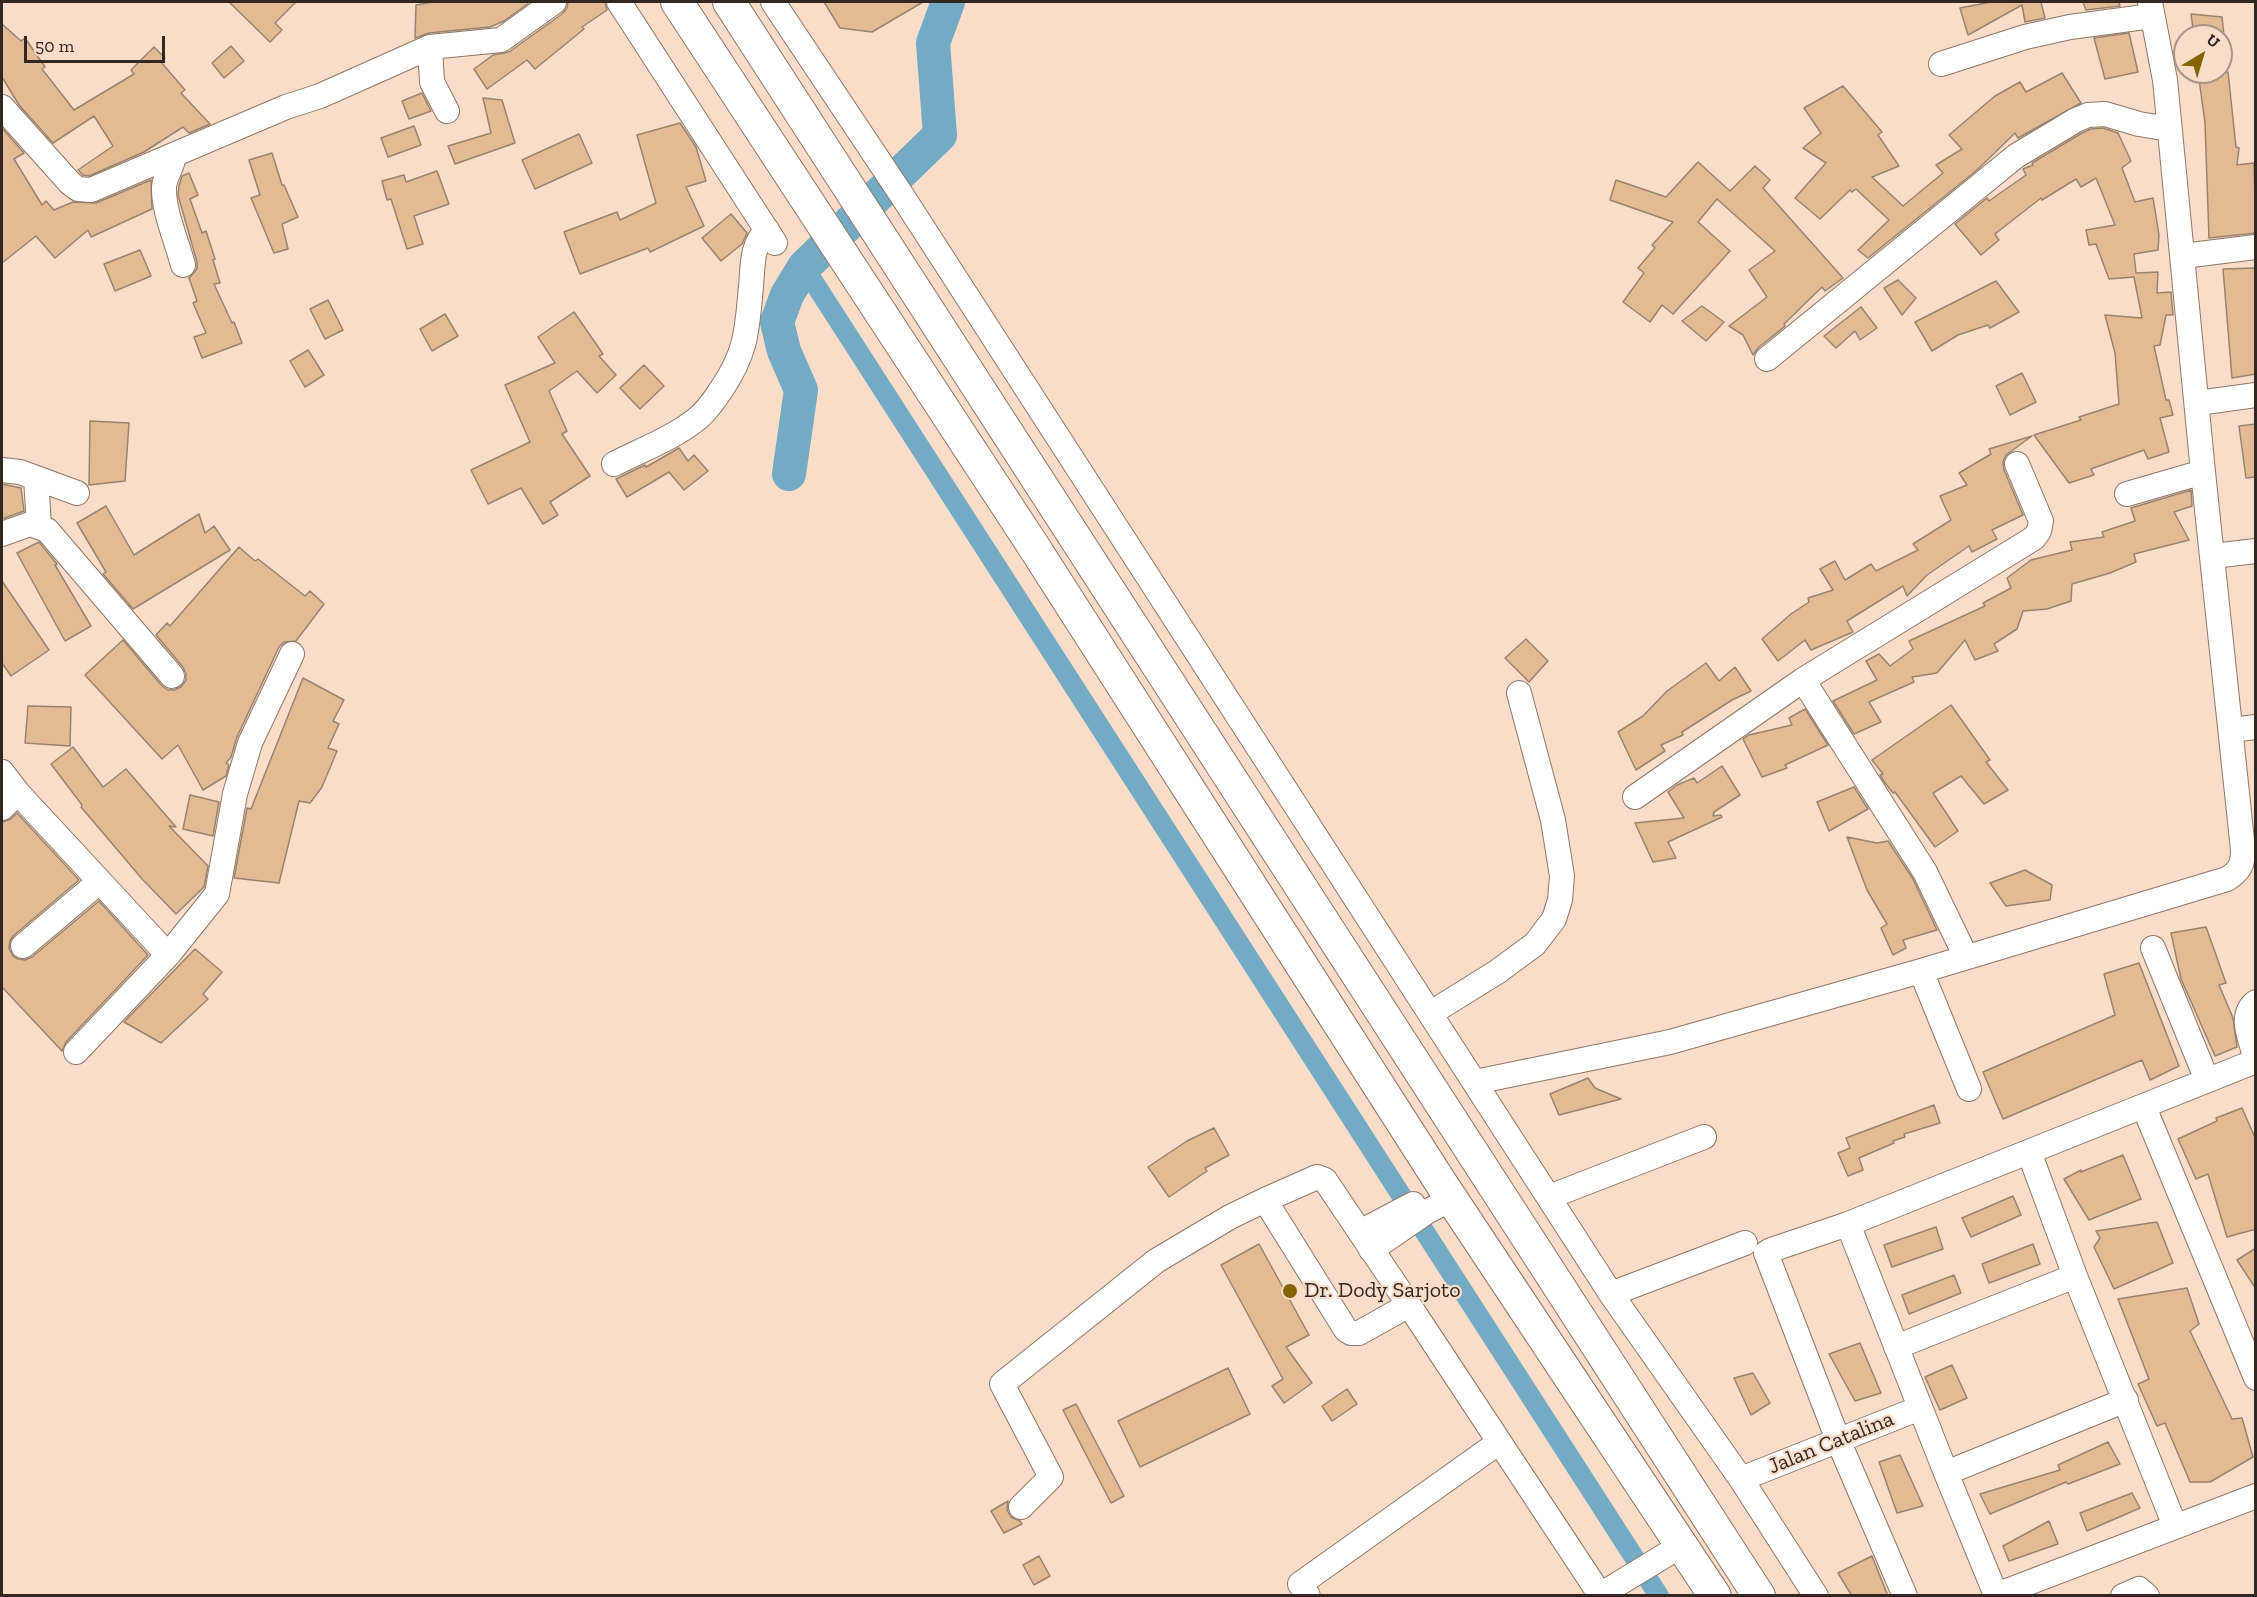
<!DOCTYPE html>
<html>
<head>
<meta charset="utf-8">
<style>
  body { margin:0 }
  #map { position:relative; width:2257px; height:1597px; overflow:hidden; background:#f9ddc9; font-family:"Zilla Slab",serif }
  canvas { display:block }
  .frame { position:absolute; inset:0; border:3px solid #322821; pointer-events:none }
  .north { position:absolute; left:2173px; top:24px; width:60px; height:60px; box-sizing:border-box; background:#f9ddc9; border:2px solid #a99586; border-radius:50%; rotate:38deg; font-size:16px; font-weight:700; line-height:24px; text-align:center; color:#322821 }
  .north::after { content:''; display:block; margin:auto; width:21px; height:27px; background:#866400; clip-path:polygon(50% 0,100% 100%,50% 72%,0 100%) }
  .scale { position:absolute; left:24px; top:36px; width:141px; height:27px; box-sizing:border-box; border:3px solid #322821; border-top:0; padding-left:8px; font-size:18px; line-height:21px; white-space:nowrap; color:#322821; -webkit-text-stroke:4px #f9ddc9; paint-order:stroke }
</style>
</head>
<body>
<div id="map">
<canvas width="2257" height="1597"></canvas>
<div class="frame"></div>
<div class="north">U</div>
<div class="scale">50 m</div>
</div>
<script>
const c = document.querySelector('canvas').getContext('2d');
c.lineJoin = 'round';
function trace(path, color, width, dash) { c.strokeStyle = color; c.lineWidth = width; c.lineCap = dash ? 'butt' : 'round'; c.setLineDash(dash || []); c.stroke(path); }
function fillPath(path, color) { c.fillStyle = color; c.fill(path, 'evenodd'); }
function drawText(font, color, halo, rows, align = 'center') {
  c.font = font + ' "Zilla Slab",serif'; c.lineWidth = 4.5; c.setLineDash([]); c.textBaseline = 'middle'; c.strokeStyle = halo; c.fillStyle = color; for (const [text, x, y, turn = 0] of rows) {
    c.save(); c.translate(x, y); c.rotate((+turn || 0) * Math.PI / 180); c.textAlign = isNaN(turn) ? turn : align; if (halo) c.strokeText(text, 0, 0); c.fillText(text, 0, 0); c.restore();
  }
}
const canal = new Path2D(`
  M804 267 1659 1596`);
const river = new Path2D(`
  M789 474 801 390 784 351 777 322 787 295 804 267 940 135 933 43 948 2`);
const building = new Path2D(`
  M229 2H296L275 23 282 30 270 42Z
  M433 2H530L504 21 490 27 429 33 415 38 416 5Z
  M568 2H605L607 10 582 27 584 29 535 69 527 60 487 89 474 69 493 55 509 52 562 14 567 8Z
  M824 2H923L872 32 840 28Z
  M1991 2H2041L2045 18 2025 22 2022 5 1968 35 1960 8Z
  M2083 2H2119L2120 6 2086 10Z
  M2191 14 2222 17 2224 36H2194Z
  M2 24 21 41 25 38 45 67 42 69 74 110 134 74 131 70 154 47 165 58 161 62 185 90 181 93 210 124 189 133 183 127 144 152 89 176 83 175 78 170 113 146 94 116 53 143 19 105 2 77Z
  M2129 33 2138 72 2105 79 2094 38Z
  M231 46 244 61 224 78 212 63Z
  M2198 72H2228L2236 147 2239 148 2237 165 2254 163 2256 233 2209 238 2205 123Z
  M2062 73 2081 103 2018 138 2015 133 1977 170 1868 258 1858 250 1889 220 1856 189 1852 192 1850 190 1820 219 1795 198 1826 163 1803 148 1821 133 1804 108 1843 86 1882 132 1878 135 1899 166 1872 177 1903 206 1943 173 1936 165 1962 149 1949 135 1995 96 2020 82 2026 92Z
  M422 93 431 111 409 119 402 101Z
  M483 98 502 100 515 143 455 164 448 146 491 133Z
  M680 123 696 147 706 181 686 187 704 226 650 252 648 248 580 274 564 232 617 212 620 220 656 203 637 135Z
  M414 126 421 145 388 157 381 138Z
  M2 128 24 153 14 159 42 205 46 201 54 210 73 202 96 203 151 180 152 209 91 237 88 230 55 258 36 236 2 263Z
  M2103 128 2118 133 2131 161 2122 168 2135 202 2153 198 2159 235 2158 250 2134 254 2136 273 2158 272 2157 293 2171 292 2173 315H2166L2160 345 2154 346 2166 400H2169L2173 415 2160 418 2169 452 2148 459 2144 450 2091 469 2094 475 2069 483 2034 435 2081 420 2079 417 2119 404 2115 353 2105 315 2142 318 2134 277 2109 279 2096 244 2089 245 2086 230 2115 225 2096 178 2081 187 2076 179 2042 200 2041 198 1995 234 1999 240 1981 255 1955 224 1987 198 1989 201 2026 175 2023 169 2033 165 2032 163 2082 133 2091 129Z
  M579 134 592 163 535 189 522 160Z
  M272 153 282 185H284L298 217 282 224 288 249 274 253 251 198 260 195 249 160Z
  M1698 162 1730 191 1755 166 1770 180 1763 188 1843 278 1825 291 1822 287 1784 324 1785 326 1758 348 1753 355 1743 335 1729 326 1767 297 1749 270 1775 251 1717 199 1698 222 1730 251 1673 314 1662 305 1650 322 1623 302 1644 273 1638 268 1655 248 1652 245 1673 222 1610 200 1616 180 1666 197Z
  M437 171 449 204 414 216 423 244 407 249 391 199 387 200 382 181 404 175 406 182Z
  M189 173 198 195 190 199 202 233 206 231 215 259 213 260 220 283 214 284 232 323 234 322 242 343 202 358 194 337 206 333 193 303 197 301 189 278 197 269V262L178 195 179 186 182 176Z
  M731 214 747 233 742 244 721 261 702 238Z
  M140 250 151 276 115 291 104 264Z
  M2256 268V374L2232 378 2223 269Z
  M1898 280 1916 298 1902 315 1884 288Z
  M1996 281 2019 312 1990 328 1988 325 1958 335 1932 351 1915 322Z
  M328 300 343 330 325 339 310 309Z
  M1702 306 1724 322 1706 341 1682 321Z
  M1861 307 1877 328 1860 340 1855 331 1836 348 1824 336Z
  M574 312 603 354 599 356 616 375 597 393 577 371 549 391 567 431 562 434 590 476 550 502 558 515 543 524 521 488 488 504 471 470 530 442 505 385 555 363 538 337Z
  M445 314 458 336 432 351 420 329Z
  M308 350 324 375 305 387 290 361Z
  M644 365 664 386 640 409 620 388Z
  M2022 373 2036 402 2010 415 1996 386Z
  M90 421 129 423 125 481 89 485Z
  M2256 424V477L2246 478 2239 426Z
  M2032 436 2006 455 2003 462 2004 470 2023 515 1992 530 1997 539 1972 552 1969 546 1927 575 1907 596 1903 586 1847 621 1853 632 1811 650 1805 640 1778 661 1762 639 1791 614 1809 602 1808 598 1833 590 1820 569 1835 561 1845 580 1871 564 1876 571 1918 550 1913 544 1951 520 1940 496 1967 485 1959 473 1991 454 1989 449Z
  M679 448 688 461 694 455 708 471 684 490 669 472 627 497 616 479 645 465 646 467Z
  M2 484 21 488 24 511 2 519Z
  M2191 490 2192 506 2174 512 2189 540 2134 554 2136 562 2110 573 2072 584 2071 601 2047 609 2023 611 2017 629 1994 644 1998 651 1975 660 1965 640 1937 673 1912 677 1914 682 1869 702 1881 722 1854 734 1833 701 1877 680 1866 661 1879 654 1890 666 1913 649 1909 641 1985 606 1983 603 2011 588 2007 578 2031 560 2072 550 2070 542 2104 537 2102 532 2135 521 2131 508Z
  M106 506 134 555 199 514 205 533 214 526 230 550 133 609 103 574 106 572 77 523Z
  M39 542 57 564 55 565 91 626 65 641 17 553Z
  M239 547 255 561 258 559 305 596 310 591 324 604 296 641 284 642 279 647 237 737 231 757 226 763 229 765 226 776 203 790 178 745 162 759 85 675 123 640 162 686 168 690H174L181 687 186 680V674L183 667 156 635 167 623 170 626Z
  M2 581 49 650 11 676 2 663Z
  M1526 639 1548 661 1529 682 1505 658Z
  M1706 663 1719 681 1735 667 1751 691 1732 700 1682 732 1683 735 1661 745 1665 751 1636 770 1618 732 1643 716 1667 691Z
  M303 678 344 700 333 721 339 724 328 748 337 751 322 787 310 803 299 801 279 883 234 878 247 808 251 809Z
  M1951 705 1990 760 1986 762 2008 790 1984 804 1961 776 1933 793 1958 831 1935 847 1895 792 1893 793 1885 783 1880 775 1883 774 1872 760Z
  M28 706 71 707 70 746 25 743Z
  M1805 709 1828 745 1785 765 1787 768 1762 777 1743 739 1749 735 1792 725 1789 718Z
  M73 747 103 787 126 769 176 827 169 826 208 866 204 887 176 914 143 880 81 807 82 805 51 764Z
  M1722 766 1740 795 1714 812 1713 816 1721 815 1722 817 1668 842 1676 858 1653 862 1635 823 1684 818 1668 792 1677 785 1694 778 1697 783Z
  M1854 787 1868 809 1829 831 1817 802Z
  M190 795 219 802 213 836 183 829Z
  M17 813 79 880 13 936 10 941 9 948 13 956 18 959 25 960 32 957 99 901 148 955 66 1042 62 1051 2 987V822L11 819Z
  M1847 837 1877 843 1888 841 1913 879 1937 930 1903 940 1906 948 1893 955 1881 928 1887 924 1867 890Z
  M2025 870 2052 885 2050 900 2006 906 1990 883Z
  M2206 927 2226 983 2219 985 2233 1018 2237 1047 2215 1056 2181 979 2171 933Z
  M195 949 222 972 203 994 208 999 161 1043 124 1022Z
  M2139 963 2179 1066 2150 1080 2142 1060 2003 1119 1983 1072 2115 1015 2104 974Z
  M1588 1078 1595 1088 1621 1099 1559 1115 1550 1094Z
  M1934 1105 1940 1123 1904 1134 1905 1137 1893 1141 1894 1143 1859 1158 1863 1170 1848 1176 1838 1153 1850 1148 1846 1138Z
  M2242 1108 2256 1140V1229L2227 1237 2208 1174 2196 1179 2178 1139 2217 1121 2216 1118Z
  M1214 1128 1229 1155 1205 1168 1207 1171 1169 1197 1148 1167 1187 1141Z
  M2123 1155 2141 1199 2089 1220 2064 1179 2081 1170V1172Z
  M2013 1196 2021 1215 1971 1237 1962 1218Z
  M2157 1222 2173 1263 2114 1289 2094 1247 2100 1238 2096 1231Z
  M1936 1227 1943 1249 1892 1267 1884 1245Z
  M1259 1244 1309 1335 1286 1347 1312 1383 1284 1403 1272 1386 1283 1379 1221 1265Z
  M2033 1244 2040 1264 1989 1283 1982 1264Z
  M2256 1248V1289L2237 1260Z
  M1954 1275 1961 1293 1909 1314 1902 1295Z
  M2187 1288 2199 1324 2190 1331 2232 1419 2242 1418 2253 1457 2210 1482H2190L2165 1423 2157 1426 2138 1384 2149 1379 2118 1299Z
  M1860 1343 1881 1393 1855 1401 1829 1354Z
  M1952 1365 1967 1398 1940 1410 1925 1377Z
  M1228 1368 1250 1414 1140 1467 1118 1421Z
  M1753 1373 1770 1403 1751 1415 1734 1378Z
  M1347 1389 1357 1404 1332 1421 1322 1406Z
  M1076 1404 1124 1496 1111 1503 1063 1410Z
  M2108 1442 2120 1464 2068 1484 2066 1482 1990 1514 1980 1494 2060 1470 2058 1465Z
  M1900 1455 1923 1506 1897 1513 1879 1462Z
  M2132 1493 2140 1508 2087 1531 2080 1513Z
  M1008 1501 1007 1510 1011 1517 1020 1521 1022 1524 1004 1533 991 1511Z
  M2049 1521 2058 1544 2009 1561 2003 1546Z
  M1039 1556 1050 1576 1034 1585 1023 1565Z
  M1872 1556 1888 1596H1852L1838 1573Z`);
const minor = new Path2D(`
  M619 2 775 243
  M773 2 901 194 1611 1294 1741 1479 1816 1596
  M1941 64 2025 37 2070 27 2152 16
  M2 107 70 183 78 189 91 190 286 107 320 96 430 47
  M447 111 432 82 430 47 501 40 554 2
  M174 155C173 167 165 175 164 187 163 210 177 242 183 265
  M2183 256 2256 247
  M1767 359 2016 156 2076 120 2088 115 2105 114 2139 124 2169 129
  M2198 403 2256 395
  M614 464C641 450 674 438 698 418 708 410 714 400 721 390 747 352 747 330 751 286 753 266 751 245 767 230
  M2 470 20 472 77 493
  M36 478 39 526
  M2127 494 2203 472
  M2 534 30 524 47 530 172 676
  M2213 556 2256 551
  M1803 680 2034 538 2039 531 2041 521 2017 464
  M2231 730 2256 727
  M2 772 18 793 168 955 76 1052
  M1635 797 1803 680 1925 872 1966 957
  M2 808 18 793
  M23 946 99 882
  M2153 948 2207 1080
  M168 955 217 894 235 794 250 743 292 654
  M1921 971 1969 1089
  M2256 1002C2238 1016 2251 1040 2256 1059
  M1431 1013 1497 972 1535 944 1554 919 1560 900 1562 876 1553 820 1519 693
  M1475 1082 1670 1042 1921 971 2227 879C2240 871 2243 864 2243 850L2203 472 2165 80 2150 2
  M2144 1107 2256 1378
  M2029 1152 2075 1276 2175 1526
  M1317 1177 1325 1180 1409 1305 1359 1333H1351L1346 1330 1265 1200Z
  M1549 1197 1704 1137
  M1848 1224 1946 1473 1996 1595
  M1360 1232 1413 1204
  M1371 1250 1428 1211 1452 1199
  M1611 1294 1745 1243
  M1409 1305 1601 1596
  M1896 1347 2075 1276
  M1946 1473 2126 1400
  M1741 1479 1920 1408
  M1021 1507 1051 1477 1002 1384 1156 1261 1230 1217 1265 1200
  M1600 1595 1682 1545
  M1308 1596 1300 1584 1498 1443
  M1905 1596 1838 1440 1766 1253 1771 1250 1848 1224 2256 1061
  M1994 1596 2256 1496
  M2123 1596 2139 1589 2147 1596`);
const major = new Path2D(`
  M677 2 1034 547 1441 1183 1715 1596
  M729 2 1759 1596`);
const markers = [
  [1290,1291,8,"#866400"]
];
const poiNames = [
  ["Dr. Dody Sarjoto",1304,1291]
];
const streetNames = [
  ["Jalan Catalina",1831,1443,-22]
];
trace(canal, '#74abc4', 20);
trace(river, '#74abc4', 34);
fillPath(building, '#e2bb95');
trace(building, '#99836e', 1.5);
trace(minor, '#8f7665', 26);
trace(major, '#8f7665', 34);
trace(minor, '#fff', 24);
trace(major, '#fff', 32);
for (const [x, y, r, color] of markers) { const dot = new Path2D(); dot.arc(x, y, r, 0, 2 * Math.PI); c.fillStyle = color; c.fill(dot); trace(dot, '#f9ddc9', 2); }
drawText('22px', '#322821', '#f9ddc9', poiNames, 'left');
drawText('22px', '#322821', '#f9ddc9', streetNames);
</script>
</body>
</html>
